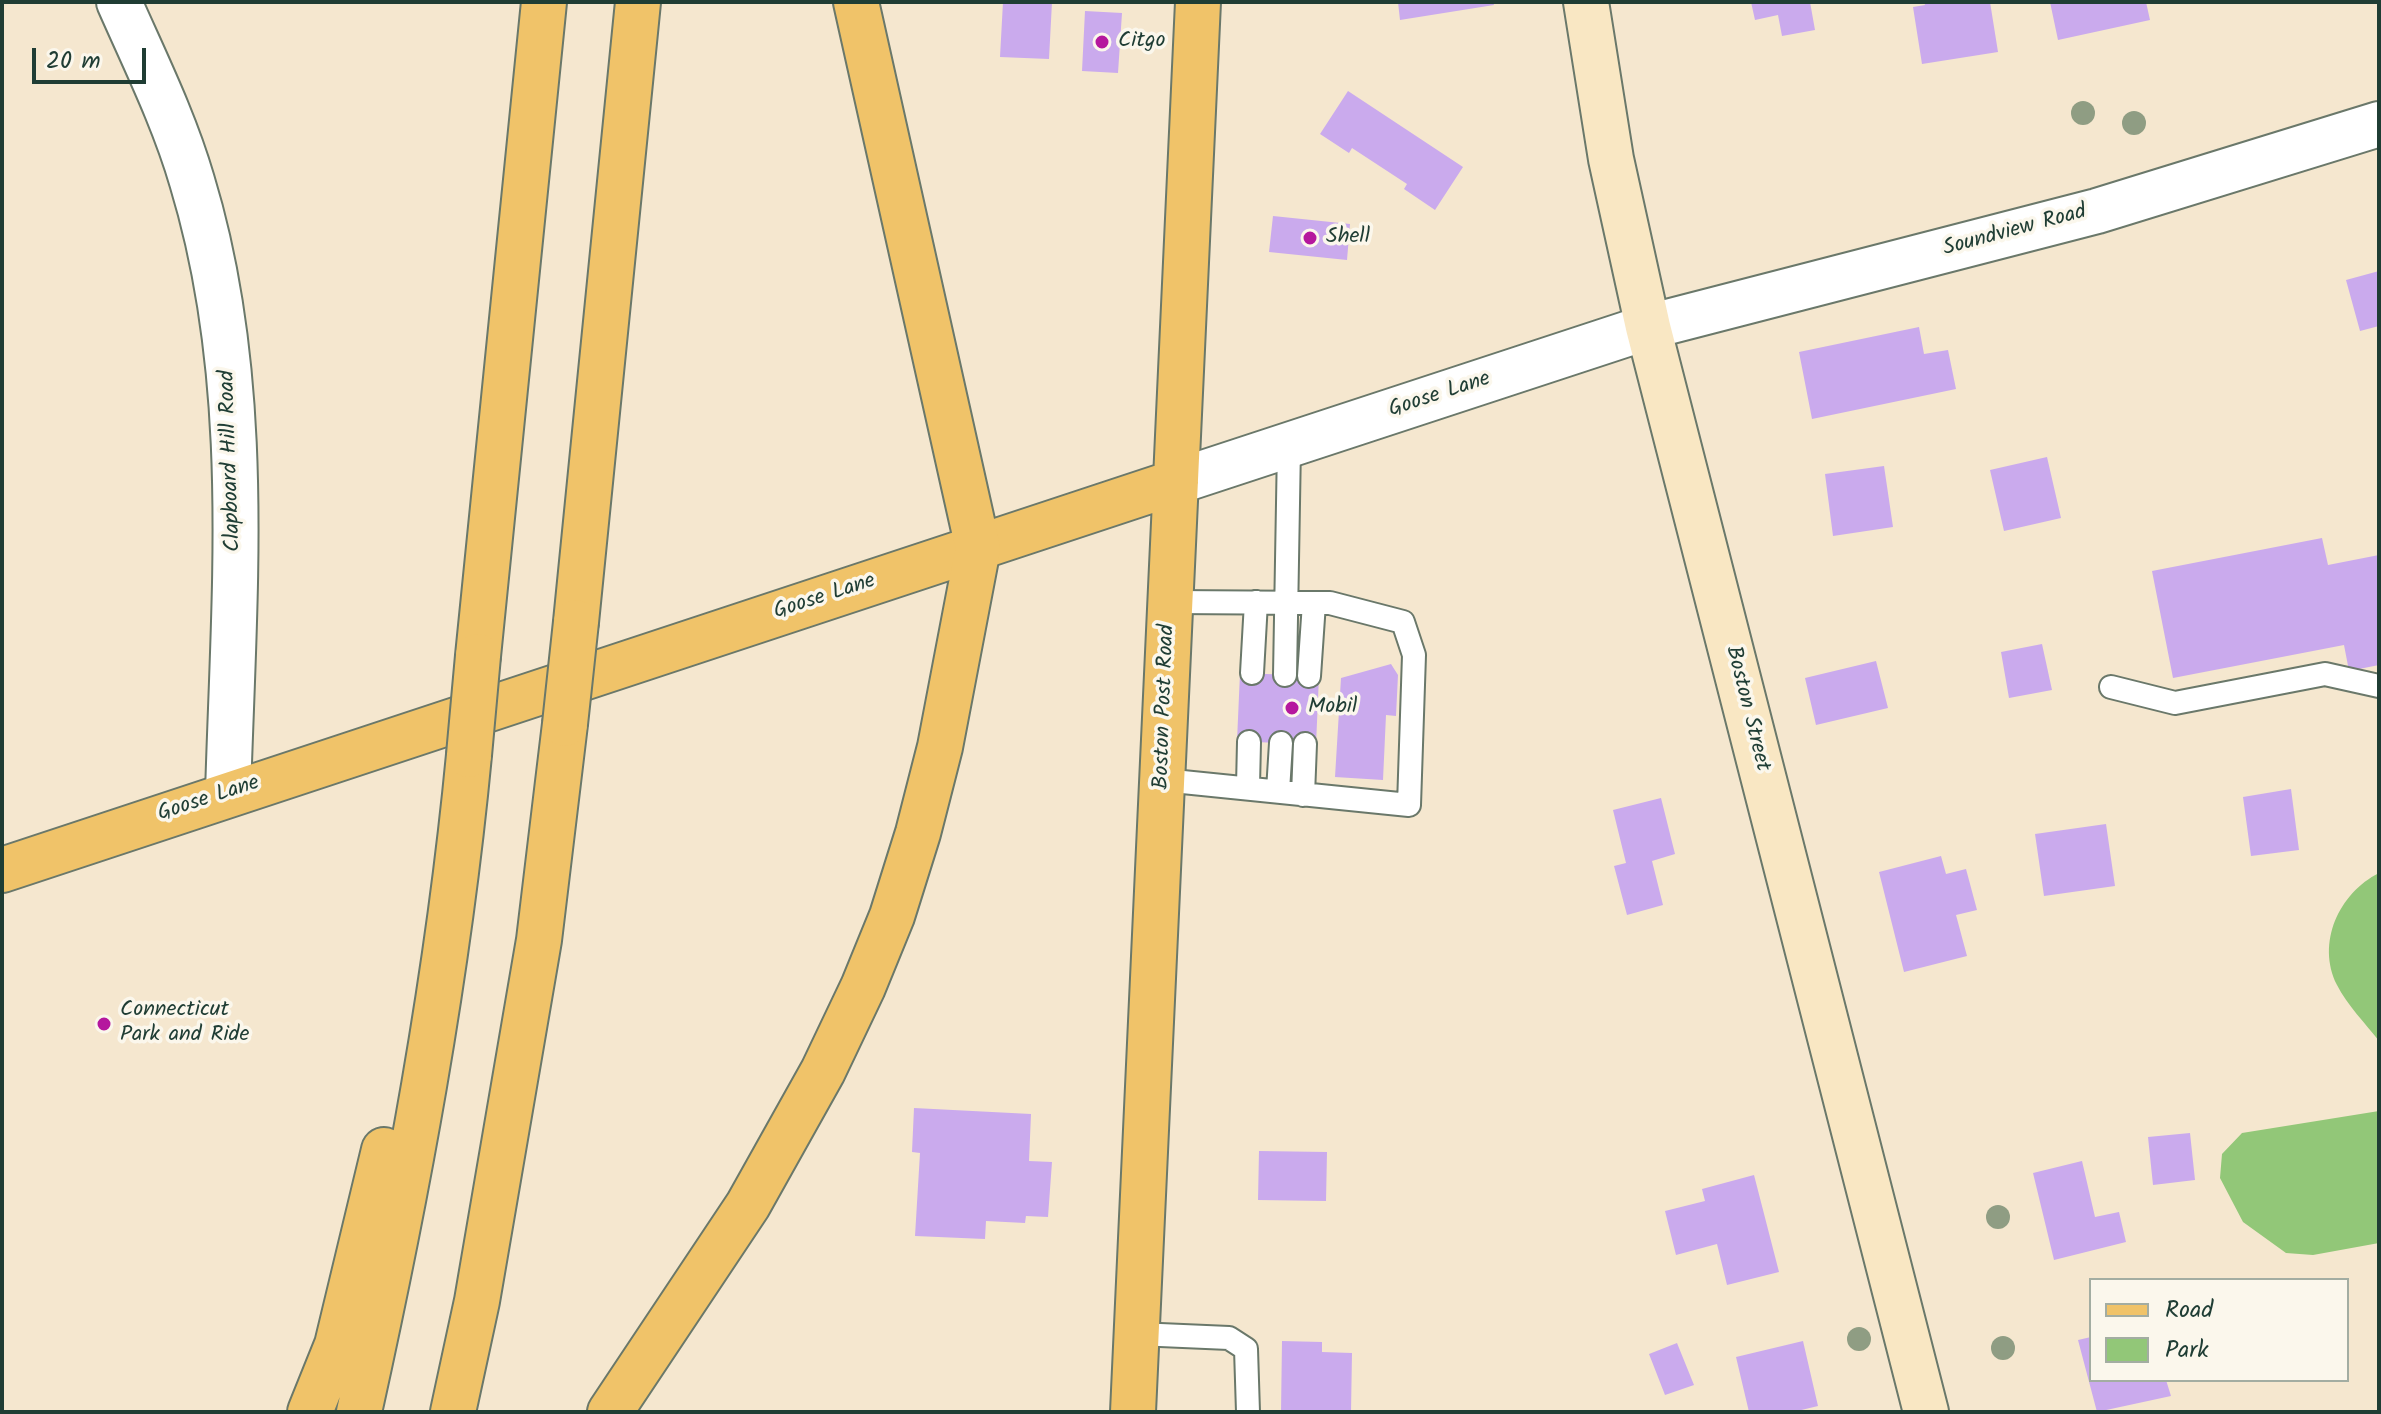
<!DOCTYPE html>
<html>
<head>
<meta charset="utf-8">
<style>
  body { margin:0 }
  #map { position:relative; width:2381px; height:1414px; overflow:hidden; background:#f5e7cf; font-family:Kalam,sans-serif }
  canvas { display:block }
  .frame { position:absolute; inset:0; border:4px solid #1f3d34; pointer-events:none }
  .legend { position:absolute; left:2089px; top:1278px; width:260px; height:104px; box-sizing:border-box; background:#fbf7ec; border:2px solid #a3ada2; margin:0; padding:10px 14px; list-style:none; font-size:24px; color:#1f3d34 }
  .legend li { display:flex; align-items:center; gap:16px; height:40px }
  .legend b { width:40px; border:2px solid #a3ada2 }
  .scale { position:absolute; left:32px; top:48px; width:114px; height:36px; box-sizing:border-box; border:4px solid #1f3d34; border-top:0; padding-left:10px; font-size:24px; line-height:28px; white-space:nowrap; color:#1f3d34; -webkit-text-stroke:6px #fbf7ec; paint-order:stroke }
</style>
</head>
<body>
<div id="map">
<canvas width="2381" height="1414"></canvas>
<div class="frame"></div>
<ul class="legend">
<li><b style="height:10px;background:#f0c369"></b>Road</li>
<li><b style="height:22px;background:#92c778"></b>Park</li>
</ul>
<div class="scale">20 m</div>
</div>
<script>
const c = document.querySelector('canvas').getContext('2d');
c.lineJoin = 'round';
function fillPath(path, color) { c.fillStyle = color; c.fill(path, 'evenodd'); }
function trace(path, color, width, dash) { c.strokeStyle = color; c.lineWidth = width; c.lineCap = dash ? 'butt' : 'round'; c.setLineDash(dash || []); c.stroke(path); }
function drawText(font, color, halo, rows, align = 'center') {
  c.font = font + ' Kalam,sans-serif'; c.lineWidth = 7; c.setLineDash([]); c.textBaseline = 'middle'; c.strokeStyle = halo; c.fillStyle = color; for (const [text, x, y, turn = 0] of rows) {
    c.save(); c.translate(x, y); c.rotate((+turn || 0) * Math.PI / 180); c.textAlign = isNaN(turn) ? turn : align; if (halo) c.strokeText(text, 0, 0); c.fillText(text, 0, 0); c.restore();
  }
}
const green = new Path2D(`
  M2379 873V1041C2366 1024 2347 1005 2337 985 2316 943 2339 893 2379 873Z
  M2379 1111V1243L2313 1255 2286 1253 2243 1222 2220 1178 2222 1154 2242 1133Z`);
const building = new Path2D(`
  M1003 2H1052L1049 59 1000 57Z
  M1398 2H1493L1494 5 1400 20Z
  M1751 2H1810L1815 30 1782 36 1778 15 1755 20Z
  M1924 2H1990L1998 52 1922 64 1913 7 1925 5Z
  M2050 2H2146L2150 20 2058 40Z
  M1085 11 1122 13 1118 73 1082 71Z
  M1348 91 1463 167 1435 210 1404 189 1407 184 1352 148 1349 153 1320 134Z
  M1273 216 1350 224 1347 260 1269 252Z
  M2379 271V326L2360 331 2346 280Z
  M1919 327 1924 354 1948 350 1956 389 1812 419 1799 352Z
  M2047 457 2061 518 2004 531 1990 470Z
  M1884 466 1893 527 1833 536 1825 474Z
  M2322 538 2328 565 2379 555V665L2349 671 2344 645 2173 678 2152 571Z
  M2042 644 2052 690 2009 698 2001 652Z
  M1876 661 1888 708 1816 725 1805 678Z
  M1391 664 1398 675 1396 716 1386 715 1383 780 1335 777 1341 678Z
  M1240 673 1319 676 1316 745 1237 741Z
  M2291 789 2299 850 2251 856 2243 797Z
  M1661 798 1675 854 1652 861 1663 905 1627 915 1614 866 1626 863 1613 810Z
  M2106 824 2115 886 2044 896 2035 834Z
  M1941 856 1946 874 1966 869 1977 910 1956 915 1967 956 1904 972 1879 872Z
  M914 1108 1031 1114 1029 1161 1052 1162 1048 1217 1026 1216 1025 1223 986 1221 985 1239 915 1236 920 1153 912 1152Z
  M2190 1133 2195 1180 2153 1185 2148 1137Z
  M1259 1151 1327 1152 1326 1201 1258 1200Z
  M2082 1161 2095 1217 2119 1212 2126 1242 2054 1260 2033 1173Z
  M1754 1175 1779 1272 1727 1285 1717 1244 1676 1255 1665 1211 1705 1201 1702 1189Z
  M2091 1337V1380H2166L2171 1396 2097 1412 2078 1340Z
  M1282 1341 1322 1342V1352L1352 1353 1351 1412H1281Z
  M1803 1341 1818 1406 1793 1412H1749L1736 1357Z
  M1677 1343 1694 1385 1665 1395 1649 1354Z`);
const service = new Path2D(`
  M1252 673 1256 602
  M1285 675 1289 446
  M1309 676 1314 603
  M2111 687 2175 703 2325 674 2379 686
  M1163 780 1409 805 1414 655 1403 622 1330 603 1171 602
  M1248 786 1249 742
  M1278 791 1281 743
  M1303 795 1305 744
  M1137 1334 1229 1338 1246 1349 1248 1412`);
const minor = new Path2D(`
  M1648 327 2097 211 2379 124`);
const tertiary = new Path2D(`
  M119 2C145 61 174 119 192 181 253 381 234 589 228 794
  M1176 482 1648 327`);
const secondary = new Path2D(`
  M1586 2 1611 159 1648 327 1926 1412`);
const primary = new Path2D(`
  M2 870 1176 482
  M1133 1412 1198 2`);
const motorway = new Path2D(`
  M576 622 638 2
  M478 656 544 2
  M310 1412 337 1345 384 1150
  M359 1412C407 1195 448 976 469 755
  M453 1412 477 1301 539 940 565 724
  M610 1412 748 1205 823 1071 863 987 892 916 918 833 940 747 978 548 856 2`);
const motorwayBridge = new Path2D(`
  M565 724 576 622
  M469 755 478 656`);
const trees = [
  [2083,113],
  [2134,123],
  [1998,1217],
  [1859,1339],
  [2003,1348]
];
const markers = [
  [1102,42,8,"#b5179e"],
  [1310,238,8,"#b5179e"],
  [1292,708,8,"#b5179e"],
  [104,1024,8,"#b5179e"]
];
const poiNames = [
  ["Citgo",1118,42],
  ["Shell",1326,238],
  ["Mobil",1308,708],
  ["Connecticut",120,1011],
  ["Park and Ride",120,1036]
];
const streetNames = [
  ["Soundview Road",2015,232,-15],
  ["Goose Lane",1440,396,-18],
  ["Clapboard Hill Road",232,461,-92],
  ["Goose Lane",825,598,-18],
  ["Boston Post Road",1166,707,-88],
  ["Boston Street",1746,709,76],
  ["Goose Lane",209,800,-18]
];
fillPath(green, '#92c778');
fillPath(building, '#caaaed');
trace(service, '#6a786a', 26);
trace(minor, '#6a786a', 48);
trace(tertiary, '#6a786a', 48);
trace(secondary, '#6a786a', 48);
trace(primary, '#6a786a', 48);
trace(motorway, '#6a786a', 48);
trace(service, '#fff', 22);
trace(minor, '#fff', 44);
trace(tertiary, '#fff', 44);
trace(secondary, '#f9e7c3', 44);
trace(primary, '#f0c369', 44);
trace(motorway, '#f0c369', 44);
trace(motorwayBridge, '#6a786a', 48, []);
trace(motorwayBridge, '#f0c369', 44);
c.fillStyle = '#8f9d83';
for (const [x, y] of trees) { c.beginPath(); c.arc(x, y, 12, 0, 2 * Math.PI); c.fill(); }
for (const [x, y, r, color] of markers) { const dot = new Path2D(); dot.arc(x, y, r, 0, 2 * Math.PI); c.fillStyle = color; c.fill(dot); trace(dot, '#fbf7ec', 3); }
drawText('22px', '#1f3d34', '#fbf7ec', poiNames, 'left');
drawText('22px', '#1f3d34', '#fbf7ec', streetNames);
</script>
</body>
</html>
